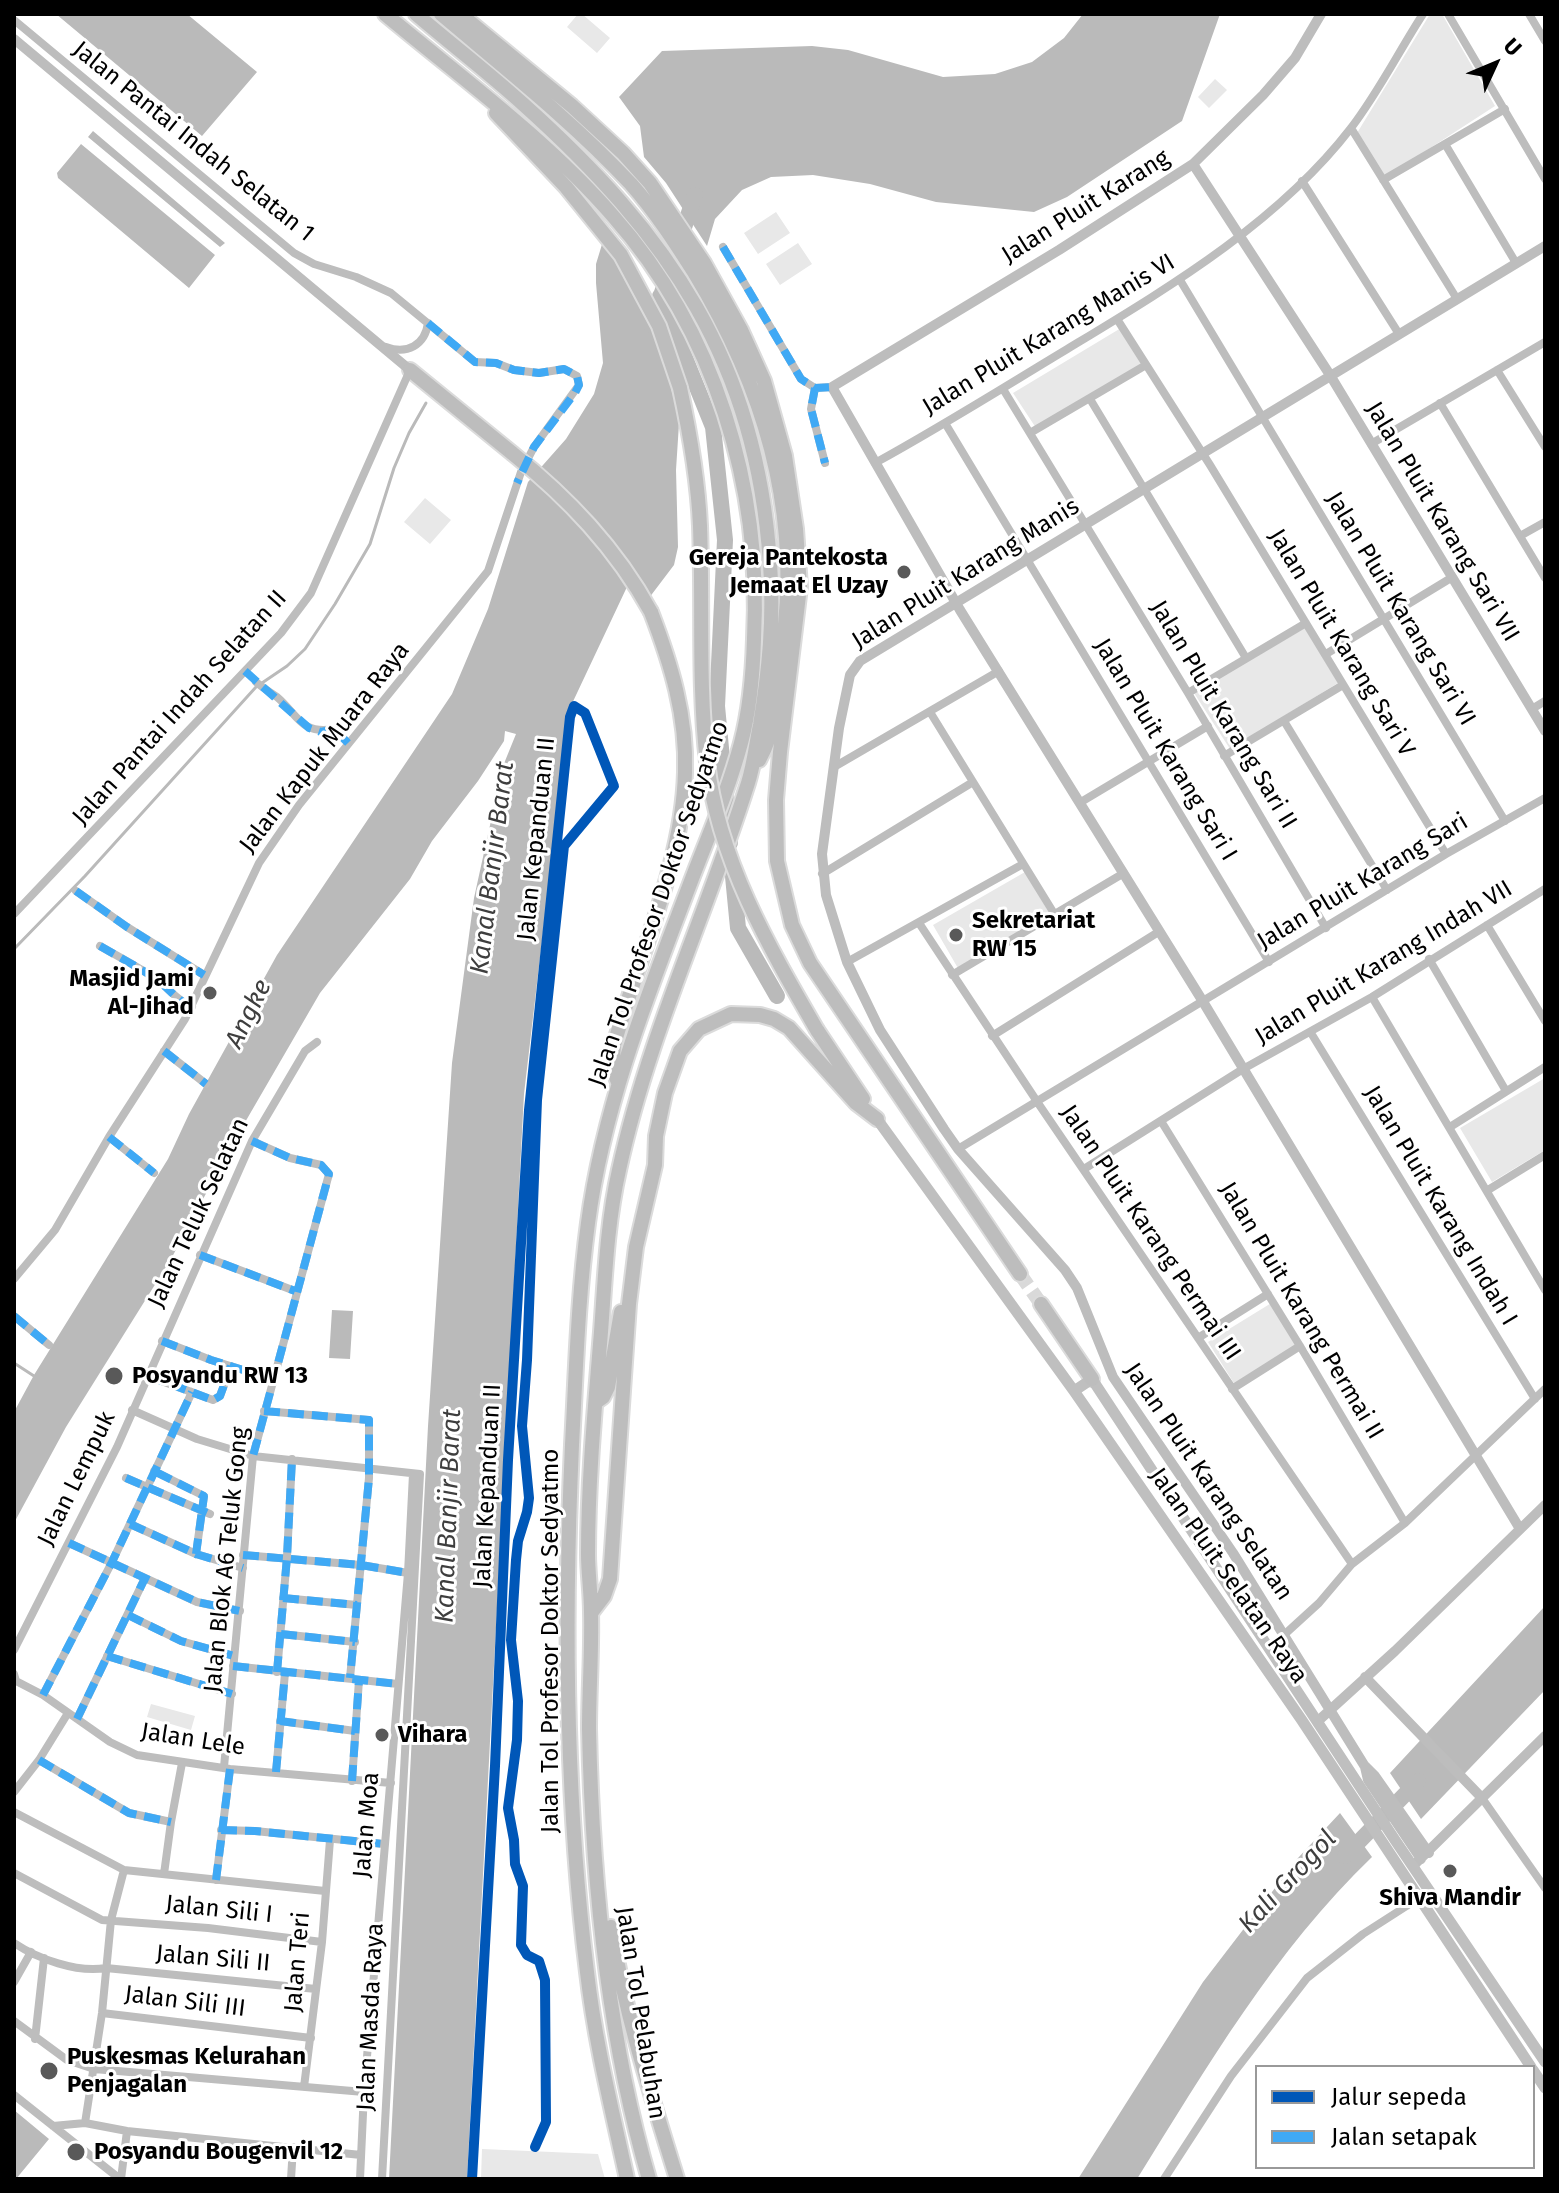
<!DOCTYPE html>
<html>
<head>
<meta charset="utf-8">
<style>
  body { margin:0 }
  #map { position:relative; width:1559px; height:2193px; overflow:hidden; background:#fff; font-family:"Fira Sans",sans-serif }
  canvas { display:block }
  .frame { position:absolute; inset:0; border:16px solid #000; pointer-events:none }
  .legend { position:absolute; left:1255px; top:2065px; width:280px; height:104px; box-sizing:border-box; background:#fff; border:2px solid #999; margin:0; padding:10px 14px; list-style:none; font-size:24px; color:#000 }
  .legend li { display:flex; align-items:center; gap:16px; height:40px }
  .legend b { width:40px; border:2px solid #999 }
  .north { position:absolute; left:1455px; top:24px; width:80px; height:80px; -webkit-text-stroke:6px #fff; paint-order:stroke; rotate:46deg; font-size:22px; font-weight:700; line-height:32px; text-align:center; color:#000 }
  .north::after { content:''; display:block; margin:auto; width:28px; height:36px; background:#000; clip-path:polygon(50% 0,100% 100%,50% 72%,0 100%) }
</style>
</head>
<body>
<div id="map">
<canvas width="1559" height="2193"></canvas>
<div class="frame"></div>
<ul class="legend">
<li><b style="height:10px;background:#0057b8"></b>Jalur sepeda</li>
<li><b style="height:10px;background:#3fa9f5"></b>Jalan setapak</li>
</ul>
<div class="north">U</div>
</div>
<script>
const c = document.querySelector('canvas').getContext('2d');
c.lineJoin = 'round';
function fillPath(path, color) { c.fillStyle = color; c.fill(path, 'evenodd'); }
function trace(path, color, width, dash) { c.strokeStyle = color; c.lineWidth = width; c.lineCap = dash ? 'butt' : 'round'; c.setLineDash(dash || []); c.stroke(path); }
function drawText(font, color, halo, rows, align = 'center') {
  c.font = font + ' "Fira Sans",sans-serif'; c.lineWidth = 6; c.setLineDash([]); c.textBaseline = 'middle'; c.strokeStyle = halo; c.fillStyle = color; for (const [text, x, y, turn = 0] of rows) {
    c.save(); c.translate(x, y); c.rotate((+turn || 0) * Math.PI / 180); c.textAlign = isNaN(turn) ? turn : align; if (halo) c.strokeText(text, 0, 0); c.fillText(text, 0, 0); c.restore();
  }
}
const green = new Path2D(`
  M578 14H582L610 38 597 53 567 27Z
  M1430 14H1442L1495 106 1384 178 1357 133Z
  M1215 79 1227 90 1209 108 1198 97Z
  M776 212 790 233 758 254 744 233Z
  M798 243 812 264 780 285 766 264Z
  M1121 328 1145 365 1038 431 1013 393Z
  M425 498 451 520 430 544 404 522Z
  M1305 628 1338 683 1230 749 1194 693Z
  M1025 872 1051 916 959 970 933 925Z
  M1545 1078V1150L1492 1182 1460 1128Z
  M1273 1302 1301 1348 1237 1388 1208 1342Z
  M151 1704 195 1716 191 1730 147 1717Z
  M482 2149 598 2154 605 2179H481Z`);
const water = new Path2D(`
  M56 14H187L257 72 202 136Z
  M1083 14H1220L1182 121 1067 197 1034 212 936 202 870 184 813 175 771 177 742 190 715 219 707 246 666 183 644 157 640 126 619 97 662 51 812 46 848 50 943 77 995 74 1032 62 1064 38Z
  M93 131 225 243 220 247 88 137Z
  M81 144 215 255 189 288 58 178 57 173Z
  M603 241 657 330 680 408 676 470 678 547 674 565 649 598 634 572 569 710 524 1094 467 2179H389L428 1426 452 1063 474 898 503 766 516 734 505 731 504 741 478 781 432 841 410 879 320 993 233 1143 171 1259 66 1427 14 1523V1412L34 1375 168 1159 189 1114 277 955 452 694 488 609 528 482 566 439 594 394 603 363 596 283V264Z
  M332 1310 353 1311 350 1359 329 1358Z
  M1545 1606V1690L1421 1819 1390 1773Z
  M1340 1813 1372 1857C1275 1950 1207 2067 1137 2179H1078L1203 1982 1298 1858Z
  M14 2110 49 2139 16 2179H14Z`);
const stream = new Path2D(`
  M14 949 85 876 256 687 287 666 305 649 335 604 370 544 394 468 409 433 426 403
  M14 1363 34 1376`);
const river = new Path2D(`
  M660 296 713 427 725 540 717 706 730 843
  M651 325 695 195
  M732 866 738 928 777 996
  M1345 1856 1418 1781`);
const motorwayTunnel = new Path2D(`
  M1020 1274 1041 1304`);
const minor = new Path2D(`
  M1448 14 1545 179
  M1529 14 1545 41
  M14 20 294 253 314 264 356 277 391 293 475 362 496 363 514 370 539 373 564 369 577 376 579 385 534 447 521 472 488 571 299 805 259 863 185 1019 109 1137 55 1230 14 1279
  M1351 128 1457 299
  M1445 144 1516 263
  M1383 180 1505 109
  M1302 181 1399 334
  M723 247 801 379 815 388 832 387
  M1180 280 1505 821
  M1117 319 1210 465 1446 854
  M386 347C407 355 425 345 428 323
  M1497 370 1545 447
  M815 388 811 409 825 463
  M1003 389 1188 693 1326 928
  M1090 399 1246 658
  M1440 403 1545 578
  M945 423 1269 962
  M1030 433 1146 365
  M1371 444 1545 342
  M875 463C939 428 1001 389 1064 351 1166 289 1277 224 1351 128 1378 93 1399 51 1423 14
  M1520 536 1545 522
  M1326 654 1451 578
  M256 682C263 688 270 692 277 697 298 715 301 735 334 729L348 743
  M1188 693 1306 623
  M1532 709 1545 701
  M930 712 1055 915
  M1284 721 1387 890
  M1224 756 1343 685
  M834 767 999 671
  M1081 802 1208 726
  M822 874 973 782
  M76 891 127 927 204 975
  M14 914 281 633 311 593 410 370
  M919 923 1040 1106 1352 1564
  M1487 925 1545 1021
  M100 946C119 957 138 967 156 979 170 989 176 1000 192 1007
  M1429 959 1506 1091
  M847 962 1023 864
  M952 975 1124 873
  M1372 997 1545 1290
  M1311 1033 1535 1399
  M992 1036 1160 931
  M164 1051 206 1084
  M1161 1121 1300 1346 1405 1523
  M1450 1127 1545 1067
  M109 1137 154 1173
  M958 1149 1446 854 1545 798
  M1084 1169 1243 1069 1372 997 1545 889
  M1488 1190 1545 1155
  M200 1255 295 1291
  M14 1316 49 1345
  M1198 1338 1268 1294
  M162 1341 211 1360 272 1379
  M148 1376 213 1400 220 1396 231 1366
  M1232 1389 1300 1346
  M132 1410 197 1439 253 1456 420 1474 382 2179
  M264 1411 369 1420V1478L350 1678
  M126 1478 210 1514
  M130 1524 196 1554 204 1496 154 1471
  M69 1543 197 1602 240 1611
  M196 1554 243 1568
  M243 1555 361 1565 408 1573
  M283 1598 357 1605
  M128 1615 181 1641 234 1656
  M281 1634 355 1642
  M1285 1634 1319 1603 1352 1564 1405 1523 1545 1389
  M14 1650 117 1447 252 1141 305 1051 317 1042
  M107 1656 232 1694
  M233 1666 398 1684
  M277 1672 287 1557 292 1459
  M14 1674 16 1681 43 1695 110 1742 137 1755 230 1769 391 1783
  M43 1695 112 1562 192 1392
  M77 1719 145 1578
  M280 1721 355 1731
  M39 1760 129 1813 171 1822
  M224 1767 253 1456 329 1174 321 1165 290 1158 252 1141
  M276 1772 285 1673
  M352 1781 359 1680
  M14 1792 39 1760 68 1713
  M1482 1798 1545 1888
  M14 1812 124 1870 325 1891
  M221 1830 255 1831 384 1844
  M14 1873 102 1920 208 1928 322 1942
  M164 1874 171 1822 182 1763
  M216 1880 230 1769
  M14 1943C38 1959 77 1973 106 1968L316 1989
  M14 1982 31 1952
  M102 2013 311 2038
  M14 2021 67 2060 94 2069 364 2092
  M35 2039 44 1958
  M304 2087 322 1942 330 1840
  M14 2095 120 2179
  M85 2123 102 2013 111 1920 124 1870
  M53 2126 85 2123 127 2131 361 2155
  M121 2179 127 2131
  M291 2179 293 2147
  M360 2179 364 2092 408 1573 413 1474
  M472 2179 495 1766 508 1460 529 1110 570 717 574 706 585 713 614 786 564 846 537 1100 527 1360 522 1426 529 1498 527 1512 518 1541 516 1560 511 1640 518 1701 517 1740 508 1808 514 1840 515 1864 523 1886 521 1945 527 1955 539 1961 545 1980 546 2122 535 2147
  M1164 2179 1231 2076 1307 1978 1363 1934 1419 1898`);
const tertiary = new Path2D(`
  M1321 14 1295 58 1263 95 1193 164 1059 250 832 387 960 610 1202 1000 1520 1529
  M14 39 410 370
  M1193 164 1330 375 1545 731
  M1365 1677 1482 1798
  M1318 1721 1395 1651 1545 1505
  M1365 1767 1368 1780 1421 1859
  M1429 1853 1375 1776 1364 1765 1233 1553 1113 1377 1077 1288 1065 1270 958 1149 944 1129 880 1030 847 962 826 895 822 854 839 728 850 675 860 661 1545 246
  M1413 1866 1545 1736`);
const secondary = new Path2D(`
  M877 1119 1074 1391 1301 1719 1531 2067
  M1074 1391 1092 1379 1395 1840 1545 2062
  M1533 2070 1545 2088`);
const motorway = new Path2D(`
  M385 14C463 79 546 139 613 216 715 331 762 487 754 639 753 674 750 709 741 743 729 788 710 832 693 876 650 989 604 1102 588 1223 578 1296 576 1371 572 1445 564 1620 565 1797 587 1972 595 2042 612 2110 627 2179
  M416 14C451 44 489 73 523 104 670 236 756 361 770 563 774 619 769 670 760 725 756 744 754 764 748 783 707 913 648 1036 619 1170 607 1223 605 1278 601 1332 595 1406 588 1480 588 1554 588 1573 591 1592 591 1612 592 1651 589 1690 589 1729 592 1876 608 2038 649 2179
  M441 14C506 69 573 122 631 184 655 211 675 242 694 272 759 379 798 498 785 624 781 667 781 721 759 760
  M460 14 572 106 623 153 650 183 704 263 741 330 764 381 785 456 796 529 800 587 780 752 776 800 777 861 792 925 810 963 1020 1274
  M496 113 566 187 621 255 659 326 680 388
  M410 370 512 453
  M817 1030 863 1099
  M618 1082 612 1068 614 1045C638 959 683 862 685 772 687 716 671 664 651 612
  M1041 1304 1092 1379
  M596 1402 603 1397 608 1387 621 1312
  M591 1613 604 1596 610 1579 629 1304 636 1247 655 1165 656 1136 665 1093 680 1051 699 1029 731 1014 760 1015 774 1019 789 1028 856 1103 877 1119
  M611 1927C625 2014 651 2095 677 2179`);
const motorwayBridge = new Path2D(`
  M680 388C690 434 698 479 700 526 703 605 698 684 707 762 718 859 769 947 817 1030
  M512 453C568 498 616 548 651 612`);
const quiet = new Path2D(`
  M723 247 801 379 815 388 832 387
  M428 323 475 362 496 363 514 370 539 373 564 369 577 376 579 385 575 393 534 447 517 483
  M815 388 811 409 825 463
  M245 671 309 728 321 732 334 729 348 743
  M76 891 127 927 204 975
  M100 946C119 957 138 967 156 979 170 989 176 1000 192 1007
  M164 1051 206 1084
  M109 1137 154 1173
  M252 1141 290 1158 321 1165 329 1174 253 1456
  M200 1255 295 1291
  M14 1316 49 1345
  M162 1341 211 1360 272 1379
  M148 1376 213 1400 220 1396 231 1366
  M264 1411 369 1420V1478L350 1678
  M126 1478 210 1514
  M130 1524 196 1554 204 1496 154 1471
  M69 1543 197 1602 240 1611
  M196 1554 243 1568
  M243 1555 361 1565 408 1573
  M283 1598 357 1605
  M128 1615 181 1641 234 1656
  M281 1634 355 1642
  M107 1656 232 1694
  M233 1666 398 1684
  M277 1672 287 1557 292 1459
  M43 1695 112 1562 192 1392
  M77 1719 145 1578
  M280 1721 355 1731
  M39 1760 129 1813 171 1822
  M276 1772 285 1673
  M352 1781 359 1680
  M221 1830 255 1831 384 1844
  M216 1880 230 1769`);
const cycleway = new Path2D(`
  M472 2179 495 1766 508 1460 529 1110 570 717 574 706 585 713 614 786 564 846 537 1100 527 1360 522 1426 529 1498 527 1512 518 1541 516 1560 511 1640 518 1701 517 1740 508 1808 514 1840 515 1864 523 1886 521 1945 527 1955 539 1961 545 1980 546 2122 535 2147`);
const markers = [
  [904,572,8,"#595959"],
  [956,935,8,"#595959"],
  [210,993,8,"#595959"],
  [114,1376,10,"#595959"],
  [382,1735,8,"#595959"],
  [1450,1871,8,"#595959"],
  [49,2071,10,"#595959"],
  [76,2152,10,"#595959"]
];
const streetNames = [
  ["Jalan Pantai Indah Selatan 1",193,142,39],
  ["Jalan Pluit Karang",1086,207,-32],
  ["Jalan Pluit Karang Manis VI",1049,335,-31],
  ["Jalan Pluit Karang Sari VII",1442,522,59],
  ["Jalan Pluit Karang Manis",966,574,-32],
  ["Jalan Pluit Karang Sari VI",1400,609,59],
  ["Jalan Pluit Karang Sari V",1341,643,59],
  ["Jalan Pantai Indah Selatan II",180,708,-48],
  ["Jalan Pluit Karang Sari II",1223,715,59],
  ["Jalan Kapuk Muara Raya",325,748,-52],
  ["Jalan Pluit Karang Sari I",1165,750,59],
  ["Jalan Kepanduan II",537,839,-84],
  ["Jalan Pluit Karang Sari",1363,882,-31],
  ["Jalan Tol Profesor Doktor Sedyatmo",659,904,-71],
  ["Jalan Pluit Karang Indah VII",1384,963,-31],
  ["Jalan Pluit Karang Indah I",1440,1206,59],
  ["Jalan Teluk Selatan",199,1213,-65],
  ["Jalan Pluit Karang Permai III",1150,1233,56],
  ["Jalan Pluit Karang Permai II",1301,1311,59],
  ["Jalan Lempuk",77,1479,-64],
  ["Jalan Pluit Karang Selatan",1208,1482,56],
  ["Jalan Kepanduan II",488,1486,-87],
  ["Jalan Blok A6 Teluk Gong",227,1560,-84],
  ["Jalan Pluit Selatan Raya",1228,1576,55],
  ["Jalan Tol Profesor Doktor Sedyatmo",551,1641,-90],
  ["Jalan Lele",193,1740,9],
  ["Jalan Moa",367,1825,-85],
  ["Jalan Sili I",219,1910,6],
  ["Jalan Sili II",213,1959,5],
  ["Jalan Teri",298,1962,-85],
  ["Jalan Sili III",185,2002,7],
  ["Jalan Tol Pelabuhan",640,2013,81],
  ["Jalan Masda Raya",371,2017,-87]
];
const poiNames = [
  ["Gereja Pantekosta",888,558,"right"],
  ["Jemaat El Uzay",888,586,"right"],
  ["Sekretariat",972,921],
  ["RW 15",972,949],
  ["Masjid Jami",194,979,"right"],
  ["Al-Jihad",194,1007,"right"],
  ["Posyandu RW 13",132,1376],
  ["Vihara",398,1735],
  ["Shiva Mandir",1450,1898,"center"],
  ["Puskesmas Kelurahan",67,2057],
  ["Penjagalan",67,2085],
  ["Posyandu Bougenvil 12",94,2152]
];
const waterNames = [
  ["Kanal Banjir Barat",493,868,-83],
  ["Angke",249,1014,-64],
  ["Kanal Banjir Barat",449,1516,-88],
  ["Kali Grogol",1288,1882,-47]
];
fillPath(green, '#e8e8e8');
fillPath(water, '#bababa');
trace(stream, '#bababa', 3);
trace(river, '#bababa', 16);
trace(motorwayTunnel, '#d9d9d9', 14, [14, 7]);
trace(motorway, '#dbdbdb', 18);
trace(minor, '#bdbdbd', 8);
trace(tertiary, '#bdbdbd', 10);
trace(secondary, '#bfbfbf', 11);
trace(motorway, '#bdbdbd', 14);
trace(motorwayBridge, '#dbdbdb', 18, []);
trace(motorwayBridge, '#bdbdbd', 14);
trace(quiet, '#3fa9f5', 8, [16, 8]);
trace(cycleway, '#0057b8', 10);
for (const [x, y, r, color] of markers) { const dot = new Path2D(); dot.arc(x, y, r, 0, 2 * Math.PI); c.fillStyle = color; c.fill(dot); trace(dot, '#fff', 3); }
drawText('24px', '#000', '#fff', streetNames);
drawText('bold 24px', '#000', '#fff', poiNames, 'left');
drawText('italic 26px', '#3e3e3e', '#fff', waterNames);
</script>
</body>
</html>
